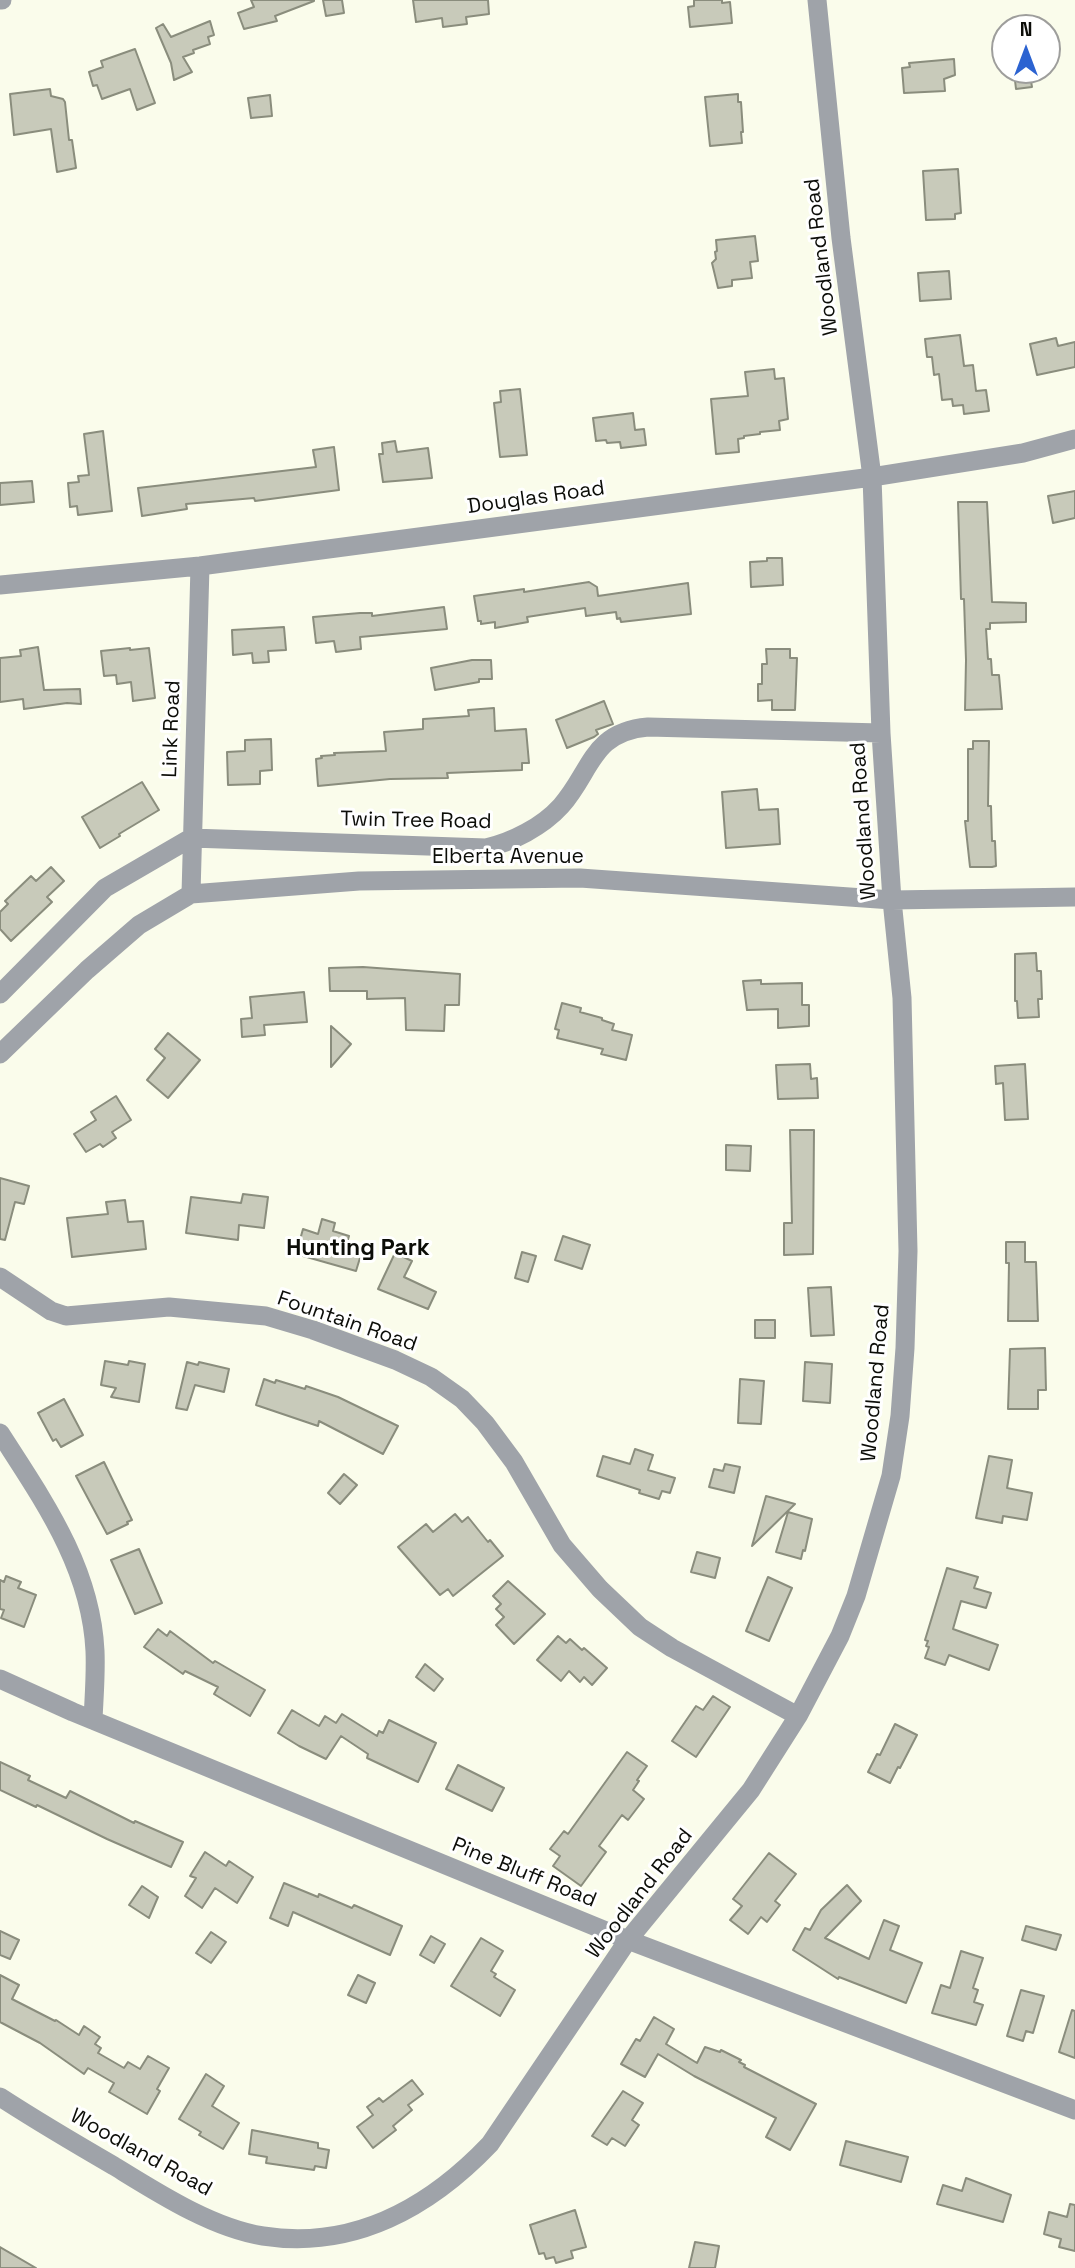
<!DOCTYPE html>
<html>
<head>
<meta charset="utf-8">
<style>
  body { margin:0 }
  #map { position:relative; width:1075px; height:2268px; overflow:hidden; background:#fafceb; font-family:"Space Grotesk",sans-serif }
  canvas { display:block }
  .north { position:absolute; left:991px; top:14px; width:70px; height:70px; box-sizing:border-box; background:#fff; border:2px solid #9e9e9c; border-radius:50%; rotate:0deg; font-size:19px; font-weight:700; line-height:28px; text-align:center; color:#0c0d08 }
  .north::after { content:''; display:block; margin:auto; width:24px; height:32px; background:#2c63d1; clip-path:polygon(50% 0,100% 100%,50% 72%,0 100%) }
</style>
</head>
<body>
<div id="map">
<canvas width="1075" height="2268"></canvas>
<div class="north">N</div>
</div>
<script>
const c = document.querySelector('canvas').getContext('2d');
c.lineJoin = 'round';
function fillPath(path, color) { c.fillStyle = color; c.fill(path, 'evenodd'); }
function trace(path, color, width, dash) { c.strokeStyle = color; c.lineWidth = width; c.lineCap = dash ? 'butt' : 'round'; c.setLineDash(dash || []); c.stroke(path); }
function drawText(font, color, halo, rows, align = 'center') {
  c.font = font + ' "Space Grotesk",sans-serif'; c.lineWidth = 6; c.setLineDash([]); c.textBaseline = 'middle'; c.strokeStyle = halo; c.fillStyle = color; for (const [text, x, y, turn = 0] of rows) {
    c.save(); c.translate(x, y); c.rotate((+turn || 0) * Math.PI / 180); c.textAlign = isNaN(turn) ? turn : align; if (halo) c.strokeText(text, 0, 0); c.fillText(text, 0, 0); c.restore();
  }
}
const building = new Path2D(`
  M251 0H314V1L275 16 277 21 244 29 238 13 254 7Z
  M323 0H342L344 13 326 16Z
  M413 0H488L489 14 466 17 467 24 443 27 442 18 416 22Z
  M694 0H722V3L730 2 732 23 690 27 688 7 694 6Z
  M210 21 214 35 208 37 210 44 193 50 194 53 183 57 192 72 174 80 171 63 156 28 163 24 171 37Z
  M135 49 155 103 137 110 130 89 102 99 97 85 93 86 89 72 103 67 101 61Z
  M954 59 955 75 944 79 945 91 904 93 902 68 910 67 909 63Z
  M1029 70 1032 87 1016 89 1014 72Z
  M50 89 51 96 63 99 65 102 69 140H72L76 168 57 172 51 129 14 135 10 94Z
  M738 94V102H741L743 132H741L742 143 710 146 705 97Z
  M270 95 272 116 251 118 248 98Z
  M958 169 961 213 955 214V219L926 220 923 171Z
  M755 236 758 261 750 262 752 278 732 280V286L718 288 712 263 716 259 715 252 717 251 716 240Z
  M949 271 951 299 920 301 918 273Z
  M960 335 964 366 973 365 976 391 986 390 989 411 964 414 963 405 953 406 952 399 942 400 939 374 934 375 932 357H927L925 339Z
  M1056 338 1058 346 1075 342V367L1037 375 1030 344Z
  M774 369 775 379 784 378 788 419 779 421 780 430 760 432V434L744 436V438L738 439 739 452 716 454 711 399 748 396 745 372Z
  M520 389 527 455 500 457 494 403 501 402 500 391Z
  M633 413 635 430 644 429 646 445 621 448 620 442 607 443 606 440 596 441 593 418Z
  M103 431 112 511 78 515 77 506 70 507 68 483 79 482 78 476 89 475 84 434Z
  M395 441 397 452 428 448 432 478 383 482 379 454H383L382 443Z
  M334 447 339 490 255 501 254 498 186 504 187 509 142 516 138 488 316 467 313 450Z
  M32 481 34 502 0 505V483Z
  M1075 491V518L1053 523 1048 496Z
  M958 502H987L992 602 1026 603V622L990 623V629H986L988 659H991L992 675H999L1002 709 965 710 966 660 964 599H961Z
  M767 558H782L783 585 751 587 750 562 767 561Z
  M589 582 597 587 598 596 688 583 691 614 621 622 620 618 617 619 616 612 586 616 585 608 527 617 528 622 495 628V622L481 624V621H478L474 596 524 589V592Z
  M444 607 447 629 360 637 361 649 336 652 334 641 316 643 313 617 360 613H372V616Z
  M284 627 286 650 268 651 269 662 253 663 252 653 233 655 232 630Z
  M38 647 44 690 80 689 81 704 67 703 24 709 23 699 0 702V658L21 656 20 650Z
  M130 648V650L149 648 155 698 133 701 131 682 117 684 116 675 104 676 101 651Z
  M766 649H790V658H797L795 710H772V700L758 701V684H762V664H767Z
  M472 660H491L492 679H479V682L435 690 431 668Z
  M604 701 613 724 596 730 598 734 594 737 567 748 556 720Z
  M494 708 495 731 526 729 529 763H522V770L447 773 448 778 390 779 318 786 316 759 322 758 321 756 335 755 334 753 386 751 384 732 423 729V719L469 716 468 710Z
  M271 739 272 770 260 771V784L228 785 227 752 245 751V740Z
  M973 741H989L988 806H991L992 841H995L996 866 992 867H970L965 821H968V749H973Z
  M142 782 159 810 119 834 120 836 100 848 82 817Z
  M757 789 759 810 778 809 780 844 726 848 722 792Z
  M51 867 64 881 47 897 52 902 11 941 0 929V912L8 904 5 901 31 876 36 881Z
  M1036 953 1037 971H1041L1042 999H1038L1039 1017 1018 1018 1017 1001H1015V954Z
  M363 967 460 974 459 1005H445L444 1031 406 1030 405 998 367 999V991H330L329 968Z
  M761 980V984L802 983V1005H809V1026L778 1028V1009L747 1010 743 981Z
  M304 992 307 1022 264 1025 265 1035 242 1037 241 1019 252 1018 250 997Z
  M562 1003 581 1008 580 1012 602 1018V1020L614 1024 612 1030 632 1035 626 1060 601 1054 603 1049 557 1038 559 1030 555 1029Z
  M331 1026 351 1044 331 1067Z
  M168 1033 200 1060 168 1098 147 1080 165 1058 155 1049Z
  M810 1064 811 1079 817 1078 818 1098 778 1099 776 1065Z
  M1025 1064 1028 1119 1005 1120 1003 1083 996 1084 995 1066Z
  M116 1096 131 1120 112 1132 116 1138 103 1147 100 1144 86 1152 74 1134 96 1120 91 1112Z
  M790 1130H814L813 1254 784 1255V1223H792Z
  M726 1145 751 1146 750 1171 726 1170Z
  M0 1178 29 1186 24 1204 15 1202 5 1240 0 1239Z
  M243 1194 268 1197 264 1228 239 1225 238 1240 186 1233 191 1197 241 1203Z
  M125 1200 128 1222 143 1221 146 1249 72 1257 67 1218 108 1214 106 1202Z
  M322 1219 335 1223 333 1231 349 1236 347 1243 363 1248 356 1271 296 1254 303 1229 318 1234Z
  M563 1236 590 1245 582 1269 555 1260Z
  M1006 1242H1025V1262H1036L1038 1321H1008L1009 1263H1006Z
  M522 1252 536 1256 528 1282 515 1278Z
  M395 1253 412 1261 404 1277 436 1292 428 1309 378 1289Z
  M831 1287 834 1335 811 1336 808 1288Z
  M755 1320H775V1338H755Z
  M1045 1348 1046 1390H1038V1409H1008L1010 1349Z
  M105 1361 128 1365 129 1361 145 1364 139 1402 111 1397 116 1388 101 1385Z
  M187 1362 198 1365 199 1362 229 1369 224 1392 195 1385 187 1410 176 1408Z
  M805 1362 832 1364 830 1403 803 1401Z
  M264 1379 275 1383 276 1380 305 1389 306 1386 338 1397 398 1426 383 1454 319 1421 318 1426 256 1405Z
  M740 1379 764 1381 761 1424 738 1423Z
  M64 1399 83 1435 61 1447 56 1439 53 1441 38 1413Z
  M635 1449 653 1455 648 1470 675 1478 670 1493 662 1491 659 1499 639 1493 640 1490 597 1476 603 1456 630 1464Z
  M989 1456 1012 1460 1007 1488 1032 1493 1027 1520 1003 1516 1002 1523 976 1518Z
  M104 1462 132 1520 127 1522 128 1524 107 1534 76 1476Z
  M725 1464 740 1467 734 1493 709 1487 714 1469 723 1471Z
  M344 1474 357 1485 340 1504 328 1493Z
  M766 1496 795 1504 752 1546Z
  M788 1512 812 1519 805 1551 803 1550 801 1559 776 1552Z
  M455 1514 462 1522 468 1517 488 1542 490 1540 503 1556 453 1596 448 1589 440 1595 398 1547 426 1524 433 1532Z
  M139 1549 162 1603 135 1614 111 1560Z
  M697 1552 720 1558 715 1578 691 1572Z
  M947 1568 978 1577 974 1588 991 1593 986 1608 961 1601 953 1629 998 1645 989 1670 949 1655 945 1665 925 1658 929 1647 926 1646 928 1641 925 1640Z
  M6 1576 21 1582 18 1588 36 1595 24 1627 1 1618 4 1610 0 1609V1580L4 1582Z
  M768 1577 792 1588 769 1641 746 1631Z
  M508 1581 545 1614 514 1644 496 1625 504 1617 496 1609 501 1604 493 1596Z
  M158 1629 167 1636 170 1631 213 1663 215 1661 265 1690 250 1716 214 1694 218 1687 185 1671 183 1674 144 1647Z
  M558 1636 566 1643 570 1639 582 1650 584 1648 607 1668 592 1685 584 1677 580 1682 569 1671 561 1681 537 1660Z
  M425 1664 443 1679 434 1691 416 1677Z
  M713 1696 730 1707 696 1757 672 1741 696 1706 703 1710Z
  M292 1710 319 1726 325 1716 336 1723 342 1714 377 1736 379 1731 383 1733 389 1720 436 1743 418 1782 367 1758 368 1754 341 1736 326 1759 299 1746 278 1733Z
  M895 1724 917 1735 900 1768 898 1767 890 1783 868 1772 877 1754 880 1755Z
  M627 1752 647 1766 637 1780 639 1781 633 1790 644 1799 628 1820 622 1815 599 1846 606 1852 581 1886 553 1866 560 1856 550 1849 564 1831 568 1834Z
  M0 1762 30 1776 28 1780 66 1798 70 1791 134 1823 135 1821 183 1842 171 1867 107 1839 37 1805 36 1807 0 1790Z
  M458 1765 504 1788 492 1811 446 1789Z
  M205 1852 226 1866 229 1861 253 1877 237 1903 215 1888 202 1908 185 1896 196 1878 190 1876Z
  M769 1853 796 1874 775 1901 780 1905 767 1922 761 1917 748 1934 730 1920 742 1906 733 1899Z
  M284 1883 318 1897 319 1894 352 1908 354 1905 402 1926 390 1955 293 1912 288 1926 270 1918Z
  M847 1885 861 1901 825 1938 869 1959 884 1920 899 1926 890 1950 922 1963 906 2003 839 1977 838 1979 793 1950 805 1928 810 1930 821 1910Z
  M142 1886 158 1897 149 1918 129 1905Z
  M1026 1926 1061 1935 1056 1950 1022 1940Z
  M0 1931 19 1940 10 1959 0 1955Z
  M211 1932 226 1942 211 1963 196 1953Z
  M431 1936 445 1944 434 1963 420 1955Z
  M481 1938 503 1951 491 1971 496 1974 494 1977 515 1990 500 2016 451 1986Z
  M961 1951 983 1958 973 1988 978 1990 974 2002 983 2005 976 2025 932 2013 941 1985 950 1988Z
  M0 1975 19 1985 12 1999 55 2021 56 2020 79 2035 84 2026 100 2037 95 2044 101 2048 98 2053 124 2068 128 2062 140 2069 148 2056 169 2068 157 2089 160 2091 147 2114 109 2092 114 2083 88 2068 84 2074 40 2043 0 2022Z
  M358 1975 375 1983 366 2003 348 1995Z
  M1021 1990 1044 1996 1033 2033 1026 2031 1023 2041 1007 2036Z
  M1072 2010 1075 2011V2058L1059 2052Z
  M654 2017 674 2029 666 2044 697 2063 705 2047 720 2052 721 2050 741 2060 739 2062 745 2065 744 2067 816 2104 790 2150 766 2137 776 2118 694 2076 658 2054 645 2077 621 2064 636 2039 640 2041Z
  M206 2074 224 2086 212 2106 239 2123 223 2149 199 2135 201 2132 179 2119Z
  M412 2080 423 2094 408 2105 412 2110 393 2126 396 2130 373 2148 357 2127 373 2115 367 2107 379 2098 383 2102Z
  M623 2091 643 2103 632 2120 639 2125 625 2146 612 2138 607 2145 592 2136Z
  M252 2130 318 2143V2148L329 2150 326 2168 315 2166 314 2170 266 2163 267 2157 249 2154Z
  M846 2141 908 2157 901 2182 840 2165Z
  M966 2178 1011 2195 1003 2222 937 2204 943 2185 962 2191Z
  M1070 2204 1075 2205V2251L1059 2247 1061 2239 1044 2234 1049 2212 1067 2217Z
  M575 2210 586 2247 571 2251 573 2258 556 2263 554 2257 546 2259 544 2253 539 2254 530 2225Z
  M695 2242 719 2246 715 2268H689Z
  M0 2247 36 2268H0Z`);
const minor = new Path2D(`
  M0 585 200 566 872 477 1023 453 1075 439
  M191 894 200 566
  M0 994 105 888 191 838 486 848C512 842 542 827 561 806 592 771 591 732 648 727L881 733
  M0 1054 87 970 139 925 191 894 359 881 580 878 892 900 1075 897
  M0 1277 51 1311 66 1316 169 1307 266 1316 313 1330 395 1360 431 1377 462 1399 485 1423 514 1462 562 1545 600 1589 640 1627 672 1648 798 1716
  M0 1433C43 1500 91 1567 95 1651 96 1674 94 1697 93 1720
  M0 1679 73 1712 628 1940 1075 2110
  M0 2097C37 2121 76 2144 114 2166 158 2193 212 2228 263 2236 354 2250 430 2207 490 2144L628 1940 751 1790 798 1716 840 1636 856 1596 891 1476 900 1416 905 1348 908 1251 902 998 892 900 881 733 872 477 841 238 817 0`);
const tertiary = new Path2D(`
  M0 0H2`);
const streetNames = [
  ["Woodland Road",822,257,-97],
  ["Douglas Road",536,498,-8],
  ["Link Road",172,729,-88],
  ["Twin Tree Road",416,821,1],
  ["Woodland Road",864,821,-94],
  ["Elberta Avenue",508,857],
  ["Fountain Road",347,1322,19],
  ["Woodland Road",876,1383,-85],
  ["Pine Bluff Road",524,1873,22],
  ["Woodland Road",640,1894,-52],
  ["Woodland Road",141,2153,29]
];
const neighbourhoodNames = [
  ["Hunting Park",358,1249]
];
fillPath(building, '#c8caba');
trace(building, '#8a8d7d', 2);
trace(minor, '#9fa3a9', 19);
trace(tertiary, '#9fa3a9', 19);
drawText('21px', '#0c0d08', '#fff', streetNames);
drawText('bold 23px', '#0c0d08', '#fff', neighbourhoodNames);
</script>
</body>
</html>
